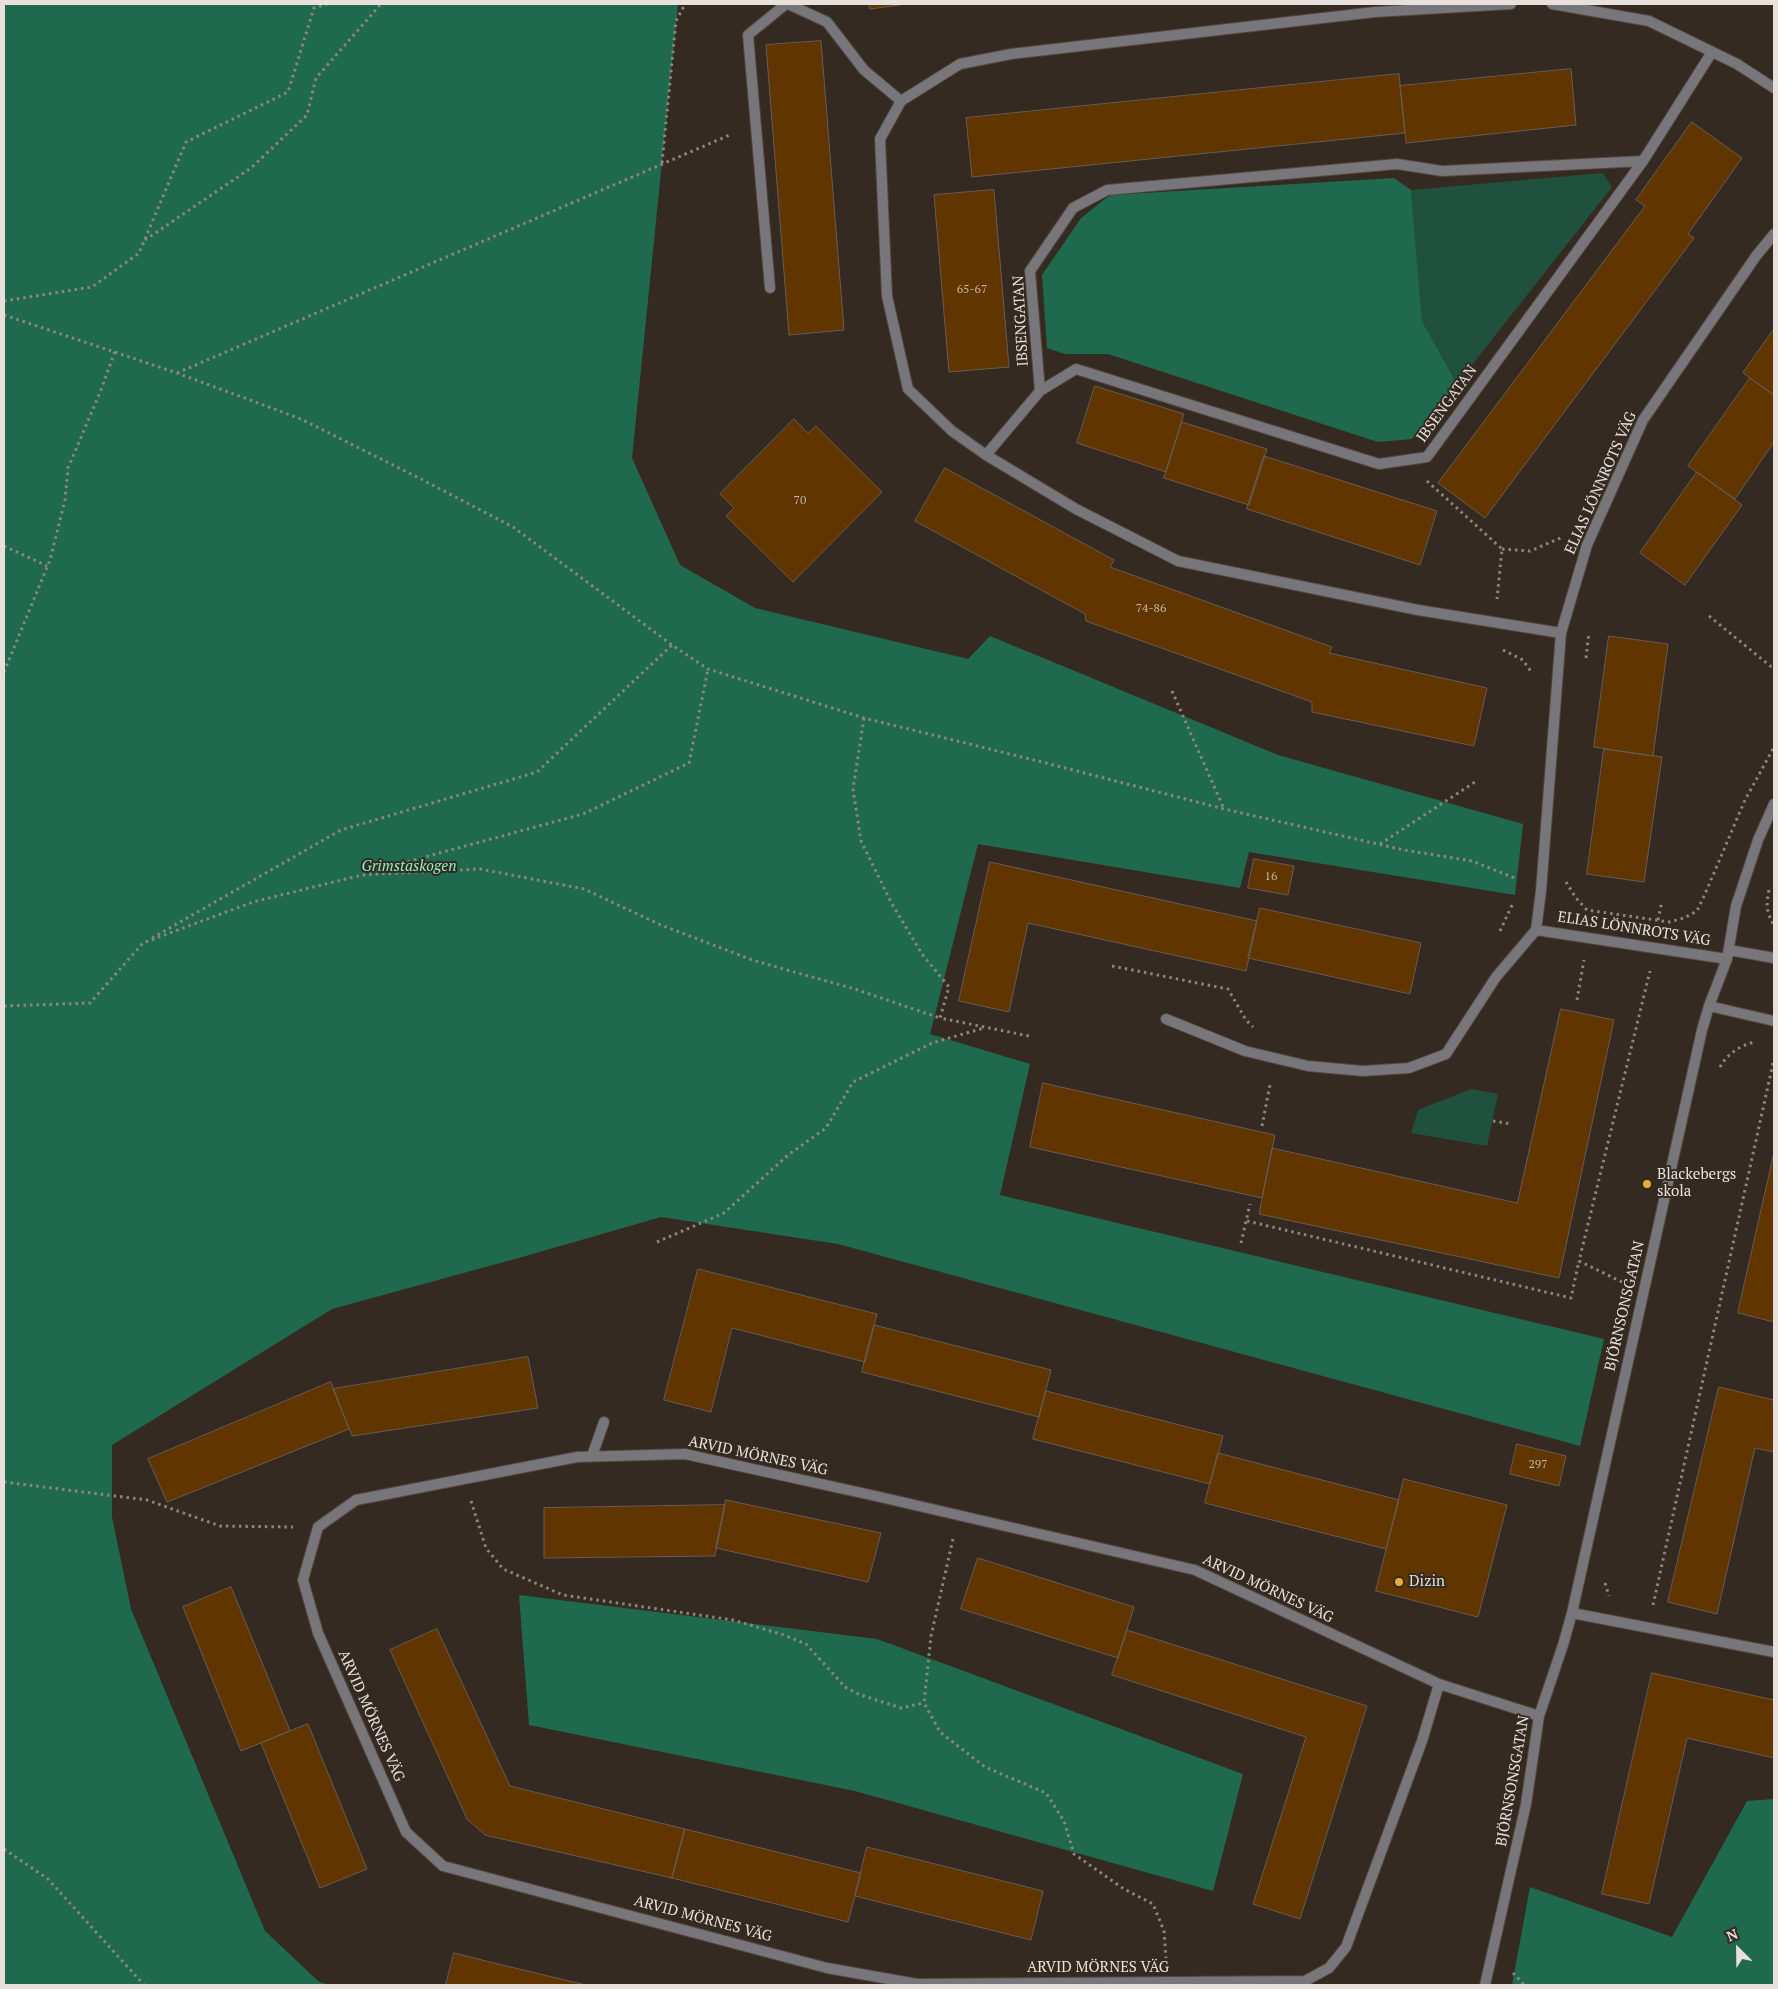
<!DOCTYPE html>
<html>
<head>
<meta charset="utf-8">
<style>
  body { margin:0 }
  #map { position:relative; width:1778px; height:1989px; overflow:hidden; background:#352a21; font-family:"PT Serif",serif }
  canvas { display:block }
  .frame { position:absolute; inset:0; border:5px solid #e8e1db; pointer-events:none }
  .north { position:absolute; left:1713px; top:1924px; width:50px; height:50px; -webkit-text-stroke:4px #352a21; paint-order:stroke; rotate:337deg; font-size:14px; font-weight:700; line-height:20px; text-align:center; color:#e8e1db }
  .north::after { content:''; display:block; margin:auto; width:18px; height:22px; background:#e8e1db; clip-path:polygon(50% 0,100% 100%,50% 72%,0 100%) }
</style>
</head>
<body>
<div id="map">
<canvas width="1778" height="1989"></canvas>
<div class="frame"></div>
<div class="north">N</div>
</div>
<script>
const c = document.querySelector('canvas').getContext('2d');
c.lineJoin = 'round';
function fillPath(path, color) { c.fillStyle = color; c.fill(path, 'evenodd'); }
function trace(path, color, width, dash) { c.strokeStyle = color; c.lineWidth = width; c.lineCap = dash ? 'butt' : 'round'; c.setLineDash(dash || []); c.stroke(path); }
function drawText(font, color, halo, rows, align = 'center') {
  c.font = font + ' "PT Serif",serif'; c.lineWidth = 4; c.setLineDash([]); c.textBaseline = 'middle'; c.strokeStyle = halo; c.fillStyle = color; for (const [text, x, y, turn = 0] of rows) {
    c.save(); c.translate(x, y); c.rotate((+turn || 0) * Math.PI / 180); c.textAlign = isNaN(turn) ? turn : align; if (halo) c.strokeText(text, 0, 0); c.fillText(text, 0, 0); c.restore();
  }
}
const green = new Path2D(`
  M1603 173 1612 187 1457 384 1422 321 1411 190Z
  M1471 1089 1498 1094 1487 1146 1411 1133 1418 1110Z`);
const forest = new Path2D(`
  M4 4H678L632 458 680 565 755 608 968 659 990 636 1278 755 1523 824 1515 895 1249 852 1240 888 978 844 930 1034 1030 1064 1000 1195 1604 1339 1580 1446 838 1244 661 1217 522 1257 332 1309 112 1445V1517L131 1609 265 1931 318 1981 328 1985H4Z
  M1394 178 1411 190 1422 321 1457 384 1412 439 1378 442 1108 354H1065L1047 348 1042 275 1081 218 1110 195Z
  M519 1595 877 1639 1243 1774 1213 1891 855 1791 529 1725Z
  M1774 1799V1985H1512L1530 1887 1672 1937 1747 1801Z`);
const building = new Path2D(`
  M869 4H907L870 9Z
  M821 41 844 330 789 335 766 45Z
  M1571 69 1576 125 1406 143 1400 86Z
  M1399 74 1405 133 972 177 966 118Z
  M1692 122 1742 158 1688 234 1694 238 1485 518 1438 483 1645 206 1636 200Z
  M994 190 1009 367 949 372 934 195Z
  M1774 329V395L1743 373Z
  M1750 378 1774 395V442L1735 499 1688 466Z
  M1095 386 1184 414 1166 472 1077 443Z
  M794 419 808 433 816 426 882 492 793 582 726 516 734 508 720 494Z
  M1182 422 1267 449 1249 505 1164 478Z
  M1264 456 1437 511 1420 565 1247 509Z
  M945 468 1114 560 1110 567 1332 647 1329 653 1487 688 1474 746 1312 712V702L1086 621 1085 614 915 521Z
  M1697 472 1742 505 1685 585 1640 553Z
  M1609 636 1668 644 1653 756 1594 747Z
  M1604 749 1662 757 1644 882 1587 874Z
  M1254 859 1294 866 1288 895 1248 888Z
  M990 862 1257 921 1246 971 1028 923 1009 1012 959 1001Z
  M1260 908 1421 943 1410 994 1248 958Z
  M1561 1009 1614 1020 1559 1278 1259 1214 1272 1148 1517 1203Z
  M1043 1083 1275 1135 1262 1198 1030 1147Z
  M1774 1153V1322L1738 1313Z
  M698 1269 877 1314 865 1362 732 1328 711 1412 664 1400Z
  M874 1325 1051 1370 1039 1417 862 1372Z
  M528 1357 538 1408 352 1436 333 1389Z
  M331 1382 349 1429 167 1502 148 1459Z
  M1719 1387 1774 1400V1452L1755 1448 1717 1614 1668 1602Z
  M1046 1391 1223 1436 1210 1484 1033 1439Z
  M1517 1444 1566 1456 1559 1486 1510 1474Z
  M1218 1453 1399 1500 1386 1549 1205 1503Z
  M1404 1479 1507 1505 1478 1617 1376 1591Z
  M726 1500 881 1533 868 1582 716 1548Z
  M725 1505 715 1556 544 1558V1508Z
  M978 1558 1134 1607 1118 1658 961 1609Z
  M231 1587 290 1731 241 1751 183 1607Z
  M437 1629 510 1786 685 1829 672 1878 485 1835 467 1819 390 1650Z
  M1127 1630 1367 1706 1300 1919 1253 1904 1306 1737 1112 1675Z
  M1652 1673 1774 1700V1758L1687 1738 1649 1904 1602 1894Z
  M308 1724 367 1869 320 1888 261 1743Z
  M685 1829 861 1873 848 1922 672 1878Z
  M867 1847 1043 1891 1031 1940 855 1896Z
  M454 1953 494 1963 586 1985H446Z`);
const path = new Path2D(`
  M662 163 676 21 685 4
  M145 240 251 168 307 115 316 78 381 4
  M4 301 92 287 139 253 186 142 288 92 314 8 327 4
  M4 315 177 373 301 419 421 479 513 527 672 645 708 669 864 718 1042 762 1224 809 1404 850 1472 861 1517 879
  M177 373 732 134
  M1427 481 1502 549 1497 599
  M4 546 47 566
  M1502 549 1530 551 1563 537
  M1709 616 1774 669
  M1503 650 1523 660 1532 673
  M1586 658 1589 632
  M4 672 50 560 65 500 68 468 101 390 115 351
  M1172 691 1224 809
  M864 718 853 789 861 841 892 904 922 954 949 987 940 1018 1029 1036
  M1380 844 1478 780
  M370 872 583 814 689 763 708 669
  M1566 882 1576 898 1587 910 1669 922 1684 918 1697 911 1705 894 1745 800 1774 747
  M1769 890C1766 904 1766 912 1774 925
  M1658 920 1662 901
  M1500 931 1513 903
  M152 938 341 830 537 772 672 645
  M1112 966 1228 989 1246 1020 1253 1027
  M1577 1000 1584 960
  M4 1006 90 1003 143 943 253 902 362 875 480 869 584 889 661 925 755 961 855 989 940 1018
  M1720 1067C1727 1054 1740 1046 1754 1042
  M1493 1121 1511 1124
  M1262 1126 1270 1085
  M1247 1221 1571 1298 1579 1261
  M657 1242 724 1213 788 1155 826 1128 853 1082 932 1043 984 1028
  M1241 1243 1250 1204
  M1622 1282 1579 1261 1650 971
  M4 1482 147 1500 220 1526 293 1527
  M471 1501 486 1548 503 1569 563 1595 733 1620 784 1635 806 1644 845 1687 858 1694 901 1708 924 1703
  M953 1539 931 1636 924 1703 940 1732 985 1767 1046 1793 1064 1821 1074 1854 1124 1889 1153 1904 1164 1931 1166 1958
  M1605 1583 1609 1596
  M1653 1605 1774 1059
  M4 1849 48 1879 144 1985
  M1513 1973 1524 1985`);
const lane = new Path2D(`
  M592 1456 604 1422`);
const street = new Path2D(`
  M788 4 827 22 864 70 901 101
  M1511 4 1375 12 1011 54 960 64 901 101 880 139 887 296 908 389 952 431 986 455 1076 509 1178 561 1418 610 1561 633
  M1552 4 1649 21 1737 64 1774 88
  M770 288 748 35 786 4
  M1040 391 1030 271 1073 208 1107 190 1397 164 1442 171 1643 161
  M986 455 1040 391 1076 369 1379 464 1427 457 1643 161 1712 52
  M1536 930 1541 891 1561 633 1587 545 1643 420 1756 256 1774 234
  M1729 950 1774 958
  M1709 1006 1774 1021
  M1166 1019 1245 1051 1308 1066 1363 1071 1409 1068 1446 1054 1496 977 1536 930 1727 959
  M1572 1613 1774 1652
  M1439 1684 1195 1570 880 1497 685 1454 577 1457 356 1500 318 1527 303 1580 318 1633 406 1832 443 1866 827 1968 917 1984 1305 1981 1329 1968 1346 1947 1422 1741 1439 1684 1539 1716
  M1485 1985 1526 1804 1539 1716 1563 1645 1572 1613 1702 1030 1709 1006 1727 959 1736 906 1758 840 1774 804`);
const markers = [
  [1647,1184,5,"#e4ae35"],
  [1399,1582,5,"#e4ae35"]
];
const numberNames = [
  ["65-67",972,290],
  ["70",800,501],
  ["74-86",1151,609],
  ["16",1271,877],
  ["297",1538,1465]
];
const streetNames = [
  ["IBSENGATAN",1021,321,-93],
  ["IBSENGATAN",1447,404,-54],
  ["ELIAS LÖNNROTS VÄG",1601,483,-66],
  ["ELIAS LÖNNROTS VÄG",1634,929,9],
  ["BJÖRNSONSGATAN",1625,1306,-77],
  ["ARVID MÖRNES VÄG",758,1456,12],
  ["ARVID MÖRNES VÄG",1268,1589,25],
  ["ARVID MÖRNES VÄG",371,1716,66],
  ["BJÖRNSONSGATAN",1513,1781,-80],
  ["ARVID MÖRNES VÄG",703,1919,15],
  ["ARVID MÖRNES VÄG",1098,1968]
];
const parkNames = [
  ["Grimstaskogen",409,867]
];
const poiNames = [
  ["Blackebergs",1657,1175],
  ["skola",1657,1192],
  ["Dizin",1409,1582]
];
fillPath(green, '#1f513e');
fillPath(forest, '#1f6a4f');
fillPath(building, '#603500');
trace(building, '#685c51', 1);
trace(lane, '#52473f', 12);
trace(street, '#52473f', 12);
trace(path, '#8e857d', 3, [2.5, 4]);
trace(lane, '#78757b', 10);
trace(street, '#78757b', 10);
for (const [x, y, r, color] of markers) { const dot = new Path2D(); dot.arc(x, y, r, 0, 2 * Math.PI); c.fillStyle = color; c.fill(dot); trace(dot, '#352a21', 2); }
drawText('12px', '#c6b6a4', null, numberNames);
drawText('15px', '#e8e1db', '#352a21', streetNames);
drawText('italic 15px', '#89f1c6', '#352a21', parkNames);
drawText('15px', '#e8e1db', '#352a21', poiNames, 'left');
</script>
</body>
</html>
